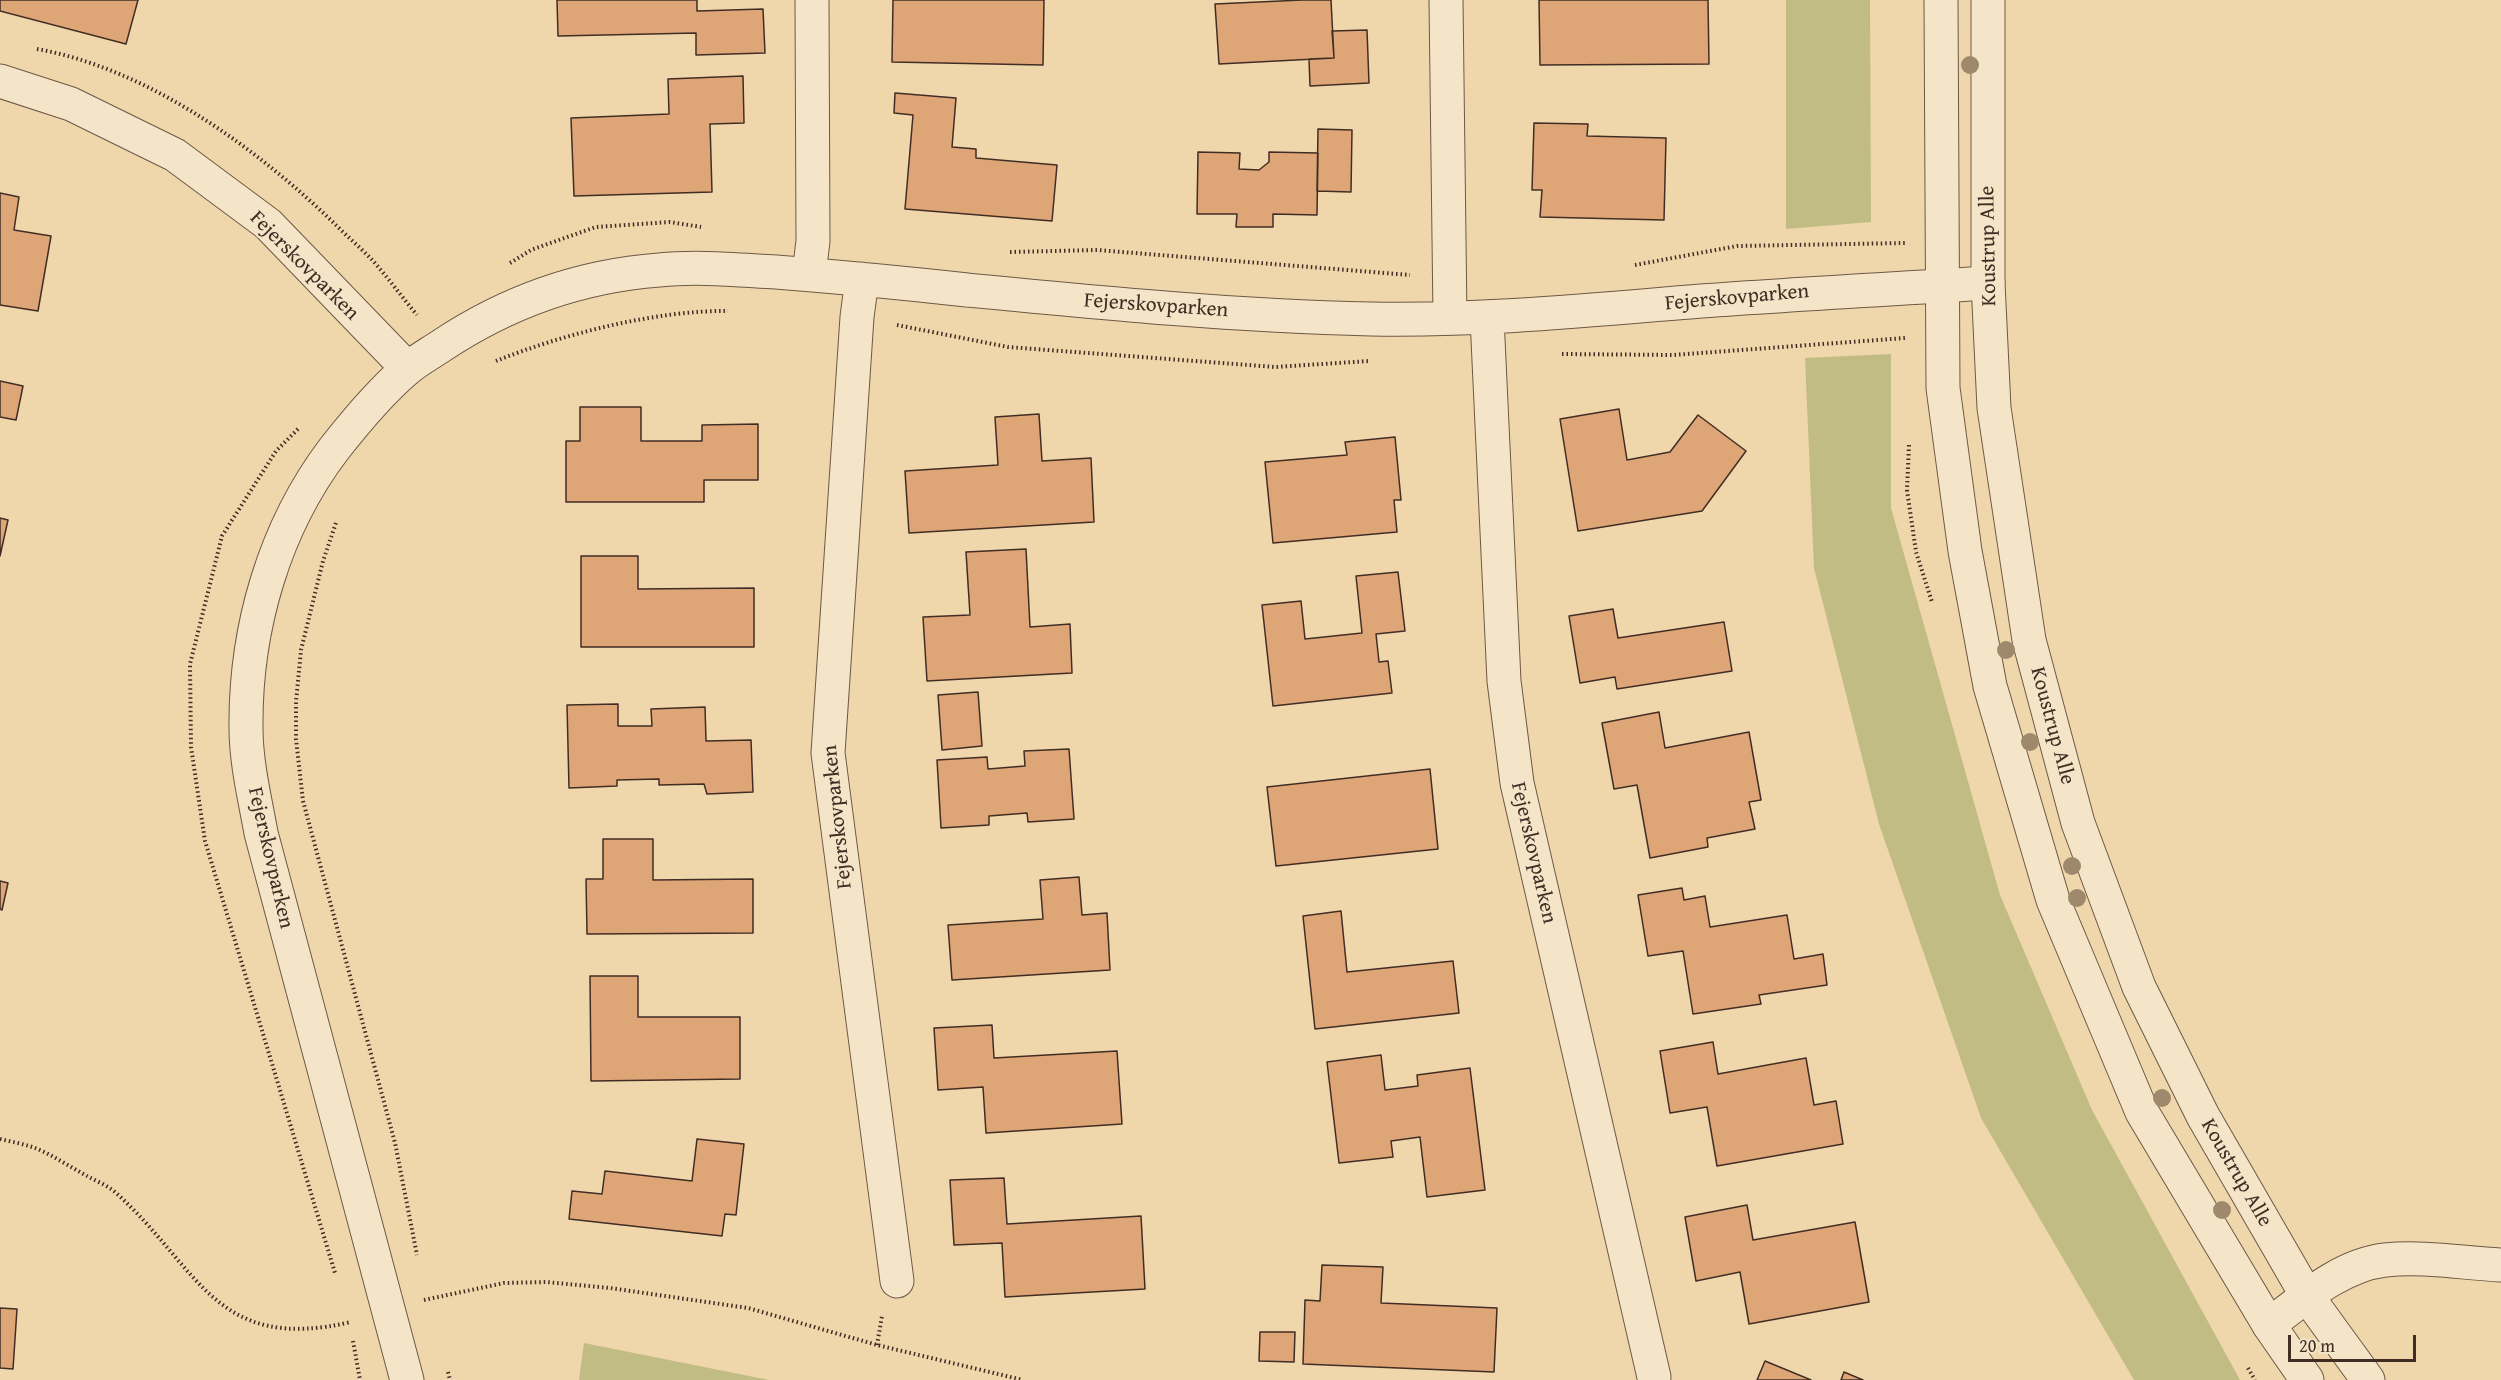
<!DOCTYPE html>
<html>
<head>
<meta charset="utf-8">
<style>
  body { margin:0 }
  #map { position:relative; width:2501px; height:1380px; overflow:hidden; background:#efd7ab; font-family:"Gentium Book Plus",serif }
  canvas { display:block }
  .scale { position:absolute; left:2288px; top:1335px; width:128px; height:27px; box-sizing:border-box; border:3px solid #422d25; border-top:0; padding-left:8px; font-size:18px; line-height:21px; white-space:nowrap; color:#422d25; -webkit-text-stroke:4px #f5e5c8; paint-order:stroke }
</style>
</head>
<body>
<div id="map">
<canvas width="2501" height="1380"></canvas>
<div class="scale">20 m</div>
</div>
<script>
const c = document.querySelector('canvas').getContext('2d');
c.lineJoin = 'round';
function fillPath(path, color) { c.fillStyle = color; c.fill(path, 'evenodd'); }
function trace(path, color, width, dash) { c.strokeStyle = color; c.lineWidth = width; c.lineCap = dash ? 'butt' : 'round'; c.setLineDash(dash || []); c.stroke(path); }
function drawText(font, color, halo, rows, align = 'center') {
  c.font = font + ' "Gentium Book Plus",serif'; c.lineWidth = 4.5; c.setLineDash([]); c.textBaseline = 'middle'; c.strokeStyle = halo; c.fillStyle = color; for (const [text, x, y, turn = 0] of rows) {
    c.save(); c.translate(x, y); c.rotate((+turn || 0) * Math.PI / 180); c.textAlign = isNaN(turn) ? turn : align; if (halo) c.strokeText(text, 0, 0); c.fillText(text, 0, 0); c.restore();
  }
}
const green = new Path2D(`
  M1786 0H1870L1871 222 1786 229Z
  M1891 354V508L2000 895 2092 1110 2240 1380H2134L1981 1118 1879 824 1814 568 1805 358Z
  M584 1343 769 1380H579Z`);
const building = new Path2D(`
  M0 0H138L126 44 0 11Z
  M557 0H697V11L763 9 765 53 696 55V33L558 36Z
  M893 0H1044L1043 65 892 62Z
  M1302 0H1331L1334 58 1219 64 1215 4Z
  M1539 0H1708L1709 64 1540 65Z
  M1367 30 1369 83 1310 86 1309 59 1334 58 1332 31Z
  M743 76 744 123 710 124 712 192 574 196 571 118 669 114 668 79Z
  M895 93 956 98 952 147 976 149V158L1057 165 1052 221 905 209 913 115 894 113Z
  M1534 123 1588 124 1587 136 1666 138 1664 220 1540 217 1542 190H1532Z
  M1318 129 1352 130 1351 192 1317 191Z
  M1198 152 1240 153 1239 169 1259 170 1269 162V152L1318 153 1317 215 1273 214V227H1236L1237 214H1197Z
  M0 193 19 197 14 230 51 236 38 311 0 305Z
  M0 381 23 386 16 420 0 417Z
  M580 407H641V441H702V425L758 424V480H704V502H566V441H580Z
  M1619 409 1627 460 1670 452 1698 415 1746 451 1702 511 1578 531 1560 419Z
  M1039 414 1042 461 1091 458 1094 522 909 533 905 471 998 465 995 417Z
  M1395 437 1401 500H1394L1397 532 1273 543 1265 462 1347 455 1345 442Z
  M0 518 8 520 0 556Z
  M1026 549 1030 627 1070 624 1072 673 927 681 923 617 970 615 966 552Z
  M581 556H638V589L754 588V647H581Z
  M1398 572 1405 631 1376 634 1379 662 1388 661 1392 693 1273 706 1262 605 1301 601 1305 639 1362 633 1356 576Z
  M1613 609 1618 638 1724 622 1732 671 1617 689 1615 677 1580 683 1569 616Z
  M978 692 982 746 942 750 938 695Z
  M618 704V726H652L651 709 705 707 706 741 751 740 753 792 707 794 704 784 659 785V779L617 780V786L569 788 567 705Z
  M1659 712 1665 748 1749 732 1761 800 1749 802 1755 829 1707 838 1708 847 1650 858 1637 785 1614 789 1602 723Z
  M1069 749 1074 819 1028 822 1027 813 989 816V825L941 828 937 760 987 757 988 769 1025 766 1024 751Z
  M1430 769 1438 849 1276 866 1267 787Z
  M603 839H653V880L753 879V933L587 934 586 879H603Z
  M1079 877 1082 915 1107 913 1110 970 952 980 948 925 1043 919 1040 880Z
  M0 881 8 883 2 910 0 909Z
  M1682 888 1684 900 1705 896 1710 927 1787 915 1794 959 1823 954 1827 985 1759 995 1761 1004 1693 1014 1683 951 1648 956 1638 895Z
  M1341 911 1347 972 1453 961 1459 1013 1315 1029 1303 916Z
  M590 976H638V1017H740V1079L591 1081Z
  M992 1025 994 1058 1117 1051 1122 1124 986 1133 983 1087 938 1090 934 1028Z
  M1713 1042 1718 1074 1806 1058 1814 1105 1836 1101 1843 1144 1717 1166 1707 1107 1670 1113 1660 1051Z
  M1381 1055 1385 1090 1418 1086 1417 1075 1470 1068 1485 1190 1427 1197 1420 1137 1391 1141 1393 1157 1339 1163 1327 1062Z
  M697 1139 744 1144 736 1215 725 1214 722 1236 569 1219 572 1191 602 1194 605 1171 692 1181Z
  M1004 1178 1007 1224 1141 1216 1145 1289 1005 1297 1002 1243 954 1245 950 1180Z
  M1747 1205 1753 1240 1855 1222 1869 1302 1749 1324 1740 1272 1696 1281 1685 1217Z
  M1322 1265 1383 1267 1381 1303 1497 1308 1494 1372 1303 1364 1305 1300 1320 1301Z
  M0 1308 17 1309 13 1369 0 1368Z
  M1260 1332H1295L1294 1362 1259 1361Z
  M1765 1361 1811 1380H1757Z
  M1844 1372 1863 1380H1841Z`);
const path = new Path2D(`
  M37 49C149 69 258 149 338 227 350 239 363 250 374 262 389 279 402 297 417 315
  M1010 252 1097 250 1410 275
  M510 263 531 250 596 227 670 222 701 227
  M1635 265 1737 246 1905 243
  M897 325 1008 347 1275 367 1369 361
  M1562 354 1673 355 1905 338
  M496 361C563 334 657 310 728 311
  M298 429 276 451 222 536 190 664 191 747 205 841 335 1273
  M1909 445 1907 490 1916 552 1932 602
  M336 523 323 561 301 650 296 702V739L303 801 395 1143 417 1255
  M0 1139C12 1142 24 1144 35 1148 53 1155 70 1167 87 1176 96 1181 107 1185 115 1192 200 1268 214 1354 351 1322
  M424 1300 504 1283 546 1282 610 1288 748 1308 877 1345 1023 1380
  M353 1341 360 1380
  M877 1345 882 1316
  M2248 1368 2255 1380
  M448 1372 450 1380`);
const minor = new Path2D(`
  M1446 0 1450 318
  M0 81 71 104 175 155 268 224 407 368
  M809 274 813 241 812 0
  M862 279 857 317 828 753 897 1281
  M1487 318 1504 681 1517 783 1654 1377
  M2269 1325C2303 1299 2341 1265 2385 1260 2423 1256 2463 1263 2501 1265
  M407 1380 261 833C255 799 246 763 246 728 245 629 274 528 334 449 356 421 379 393 406 370 416 361 429 354 441 346 507 302 580 276 659 270 698 266 738 270 776 272 840 277 904 283 967 290 1102 303 1236 316 1371 319 1481 321 1591 310 1701 301 1796 294 1892 289 1988 283`);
const tertiary = new Path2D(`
  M1941 0 1943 388 1965 551 1990 686 2053 900 2142 1112 2269 1325 2307 1380
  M1988 0V283L1994 408 2029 640 2078 823 2139 987 2203 1116 2307 1296 2368 1380`);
const trees = [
  [1970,65],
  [2006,650],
  [2030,742],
  [2072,866],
  [2077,898],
  [2162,1098],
  [2222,1210]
];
const streetNames = [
  ["Koustrup Alle",1989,246,-91],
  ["Fejerskovparken",304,266,45],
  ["Fejerskovparken",1737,298,-5],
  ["Fejerskovparken",1156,306,4],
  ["Koustrup Alle",2052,726,75],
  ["Fejerskovparken",838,817,-96],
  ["Fejerskovparken",1533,853,77],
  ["Fejerskovparken",270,858,77],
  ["Koustrup Alle",2236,1173,60]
];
fillPath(green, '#c1bc83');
fillPath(building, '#dea577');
trace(building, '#422d25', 1.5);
trace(minor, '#6d5846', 35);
trace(tertiary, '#6d5846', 35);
trace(path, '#422d25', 4, [1.5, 3]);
trace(minor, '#f5e5c8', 33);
trace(tertiary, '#f5e5c8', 33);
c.fillStyle = '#9e896c';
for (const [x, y] of trees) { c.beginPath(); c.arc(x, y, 9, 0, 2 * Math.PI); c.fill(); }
drawText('21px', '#422d25', '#f5e5c8', streetNames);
</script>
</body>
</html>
